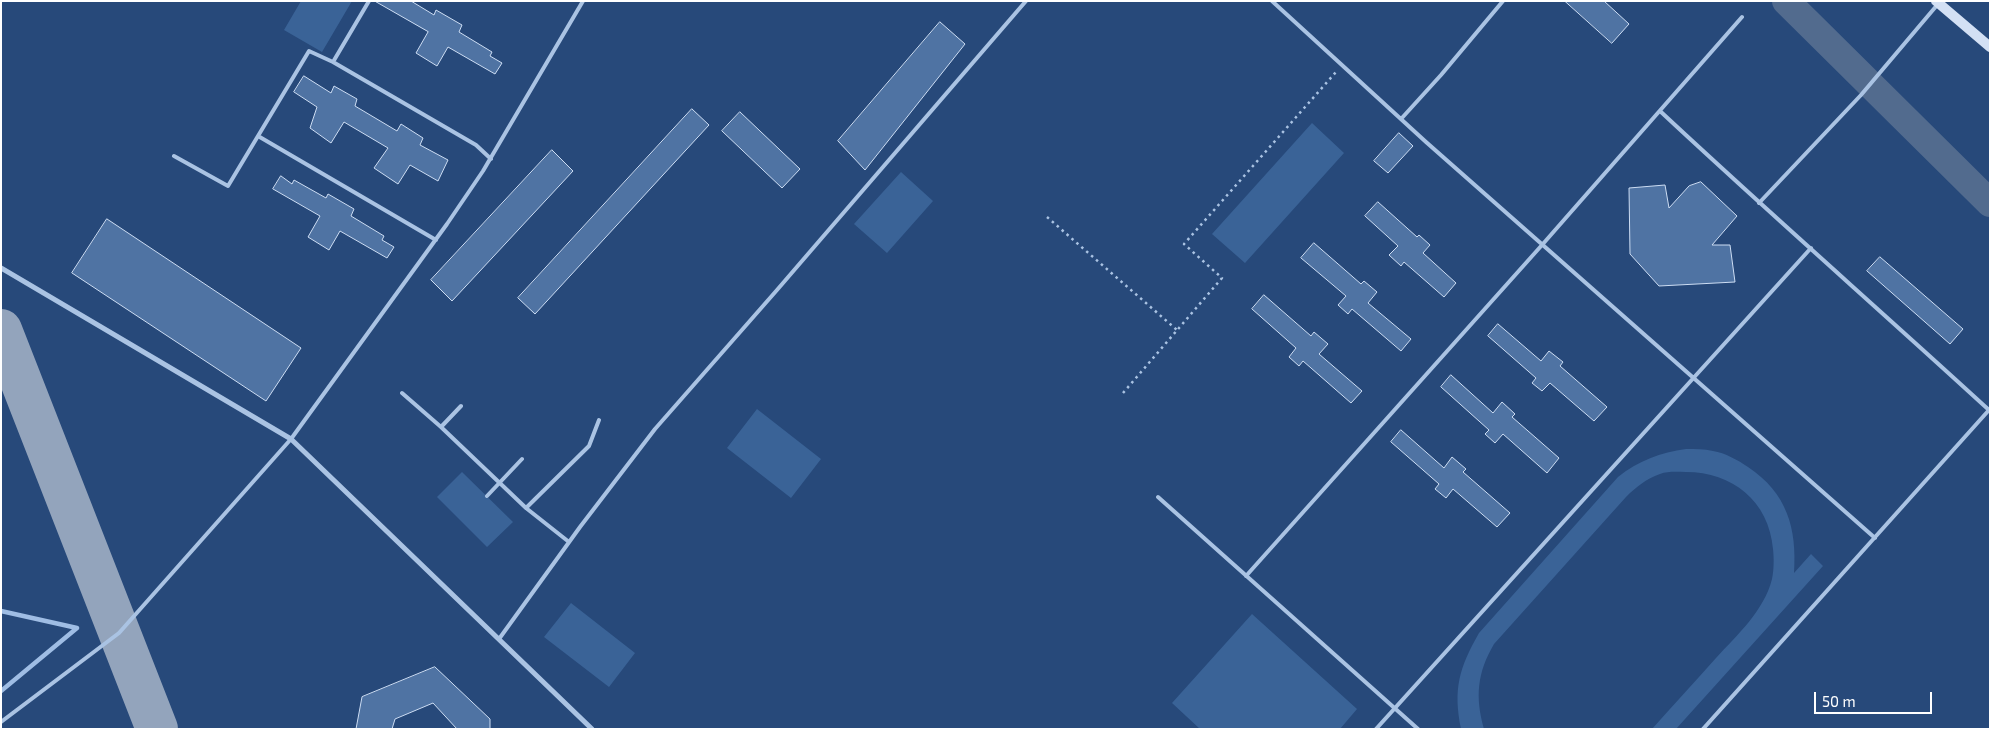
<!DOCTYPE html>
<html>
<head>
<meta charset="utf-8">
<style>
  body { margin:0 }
  #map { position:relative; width:1991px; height:730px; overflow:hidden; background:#27497a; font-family:"Exo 2",sans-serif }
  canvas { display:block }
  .frame { position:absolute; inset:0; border:2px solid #fff; pointer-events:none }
  .scale { position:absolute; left:1814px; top:692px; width:118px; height:22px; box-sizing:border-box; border:2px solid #fff; border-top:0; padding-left:6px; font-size:15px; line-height:18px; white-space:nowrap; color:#fff; -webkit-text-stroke:4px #27497a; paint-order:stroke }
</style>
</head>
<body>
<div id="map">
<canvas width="1991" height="730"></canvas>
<div class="frame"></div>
<div class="scale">50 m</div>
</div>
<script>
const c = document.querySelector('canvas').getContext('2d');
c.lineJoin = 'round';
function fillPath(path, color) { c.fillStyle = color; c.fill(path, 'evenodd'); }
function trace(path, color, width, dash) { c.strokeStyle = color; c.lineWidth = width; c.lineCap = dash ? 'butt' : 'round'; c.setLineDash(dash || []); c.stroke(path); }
const green = new Path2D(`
  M301 1H352L322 52 284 30Z
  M1312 123 1344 153 1245 263 1212 234Z
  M901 172 933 201 887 253 854 224Z
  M757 409 821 459 791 498 727 448Z
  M1686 449C1695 449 1704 449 1713 451 1725 453 1738 460 1748 467 1787 493 1797 528 1794 573L1811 554 1823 566 1676 729H1652C1673 705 1695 682 1716 658 1737 635 1764 611 1772 579 1774 570 1774 558 1773 549 1769 501 1732 472 1686 472 1677 472 1668 471 1660 474 1646 479 1636 487 1626 497L1494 644C1477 673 1475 697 1484 729H1461C1453 689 1459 668 1479 633L1618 477C1638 461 1661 452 1686 449Z
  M462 472 513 522 487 547 437 497Z
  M571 603 635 653 609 687 544 637Z
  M1252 614 1357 709 1340 729H1200L1172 703Z`);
const stream = new Path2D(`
  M1 611 77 628 1 691`);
const river = new Path2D(`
  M1786 1 1990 203`);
const taxiway = new Path2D(`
  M1 330 157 729`);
const building = new Path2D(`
  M375 1H411L434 15 436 10 462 25 459 32 492 52 490 56 502 63 495 74 448 47 437 66 416 53 428 32Z
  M1565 1H1604L1629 24 1612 43Z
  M940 22 965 44 865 170 838 141Z
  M304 76 331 93 334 86 357 99 355 106 397 131 401 124 423 138 420 145 448 160 438 181 410 165 398 184 374 168 388 148 344 122 331 143 310 128 317 107 294 92Z
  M692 109 709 125 535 314 518 298Z
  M740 112 800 169 782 188 722 131Z
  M1399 133 1413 146 1388 173 1374 161Z
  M552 150 573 171 452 301 431 280Z
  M281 176 292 184 294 180 326 198 328 194 354 209 351 216 384 236 382 240 394 247 387 258 340 231 329 250 308 237 320 216 273 189Z
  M1701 182 1737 216 1712 245H1730L1735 282 1659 286 1630 254 1629 188 1665 185 1669 208 1689 186Z
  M1378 202 1417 237 1419 235 1430 245 1423 253 1456 283 1444 297 1404 262 1401 266 1389 255 1398 246 1365 216Z
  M107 219 301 348 266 401 72 273Z
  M1314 243 1361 284 1364 281 1377 292 1368 303 1411 339 1401 351 1352 309 1348 314 1338 305 1346 296 1301 258Z
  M1880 257 1963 329 1950 344 1867 271Z
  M1264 295 1311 336 1314 332 1328 344 1319 354 1362 391 1351 403 1303 361 1299 366 1289 357 1296 348 1252 309Z
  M1498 324 1541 361 1549 351 1563 362 1560 366 1607 407 1594 421 1550 383 1542 391 1532 383 1536 378 1488 336Z
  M1451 375 1493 413 1502 402 1515 414 1512 417 1559 458 1547 473 1503 434 1495 443 1485 434 1489 430 1441 387Z
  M1401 430 1444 468 1452 457 1466 469 1463 472 1510 513 1497 527 1453 489 1446 498 1435 489 1439 484 1391 442Z
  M435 667 490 719V729H457L433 703 395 719 392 729H356L362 697Z`);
const path = new Path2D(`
  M1047 217 1177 330
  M1123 393 1222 278 1184 244 1336 72`);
const lane = new Path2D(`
  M369 1 333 62 476 145 491 159
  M1272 1 1426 142 1875 538
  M1660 111C1768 212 1880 310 1989 410L1703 729
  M1401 119 1441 75 1503 1
  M258 136 436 240
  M174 156 228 186 309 51 333 62
  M1759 203 1861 95 1938 4
  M402 393 441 427 526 508 569 542
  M441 427 461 406
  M487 496 522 459
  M1158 497 1418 729
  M526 508 589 446 599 420
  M1246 576 1542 245 1742 17
  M499 639 580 527 655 429 777 290 1026 1
  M1 722 119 633 291 439 447 224 483 171 583 1
  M1376 729 1811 248`);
const street = new Path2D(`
  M1 268 291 439 592 729`);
const secondary = new Path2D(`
  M1936 1 1990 47`);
fillPath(green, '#3a6397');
trace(stream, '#9fbde4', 4.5);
trace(river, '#526b8e', 28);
trace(taxiway, '#93a4bc', 42);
fillPath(building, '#4f73a3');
trace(building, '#cdddf3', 1);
trace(path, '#aac3e3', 2.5, [2.5, 4]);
trace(lane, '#aac3e3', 4);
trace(street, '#aac3e3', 5);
trace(secondary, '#d3e0f4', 10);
</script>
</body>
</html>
